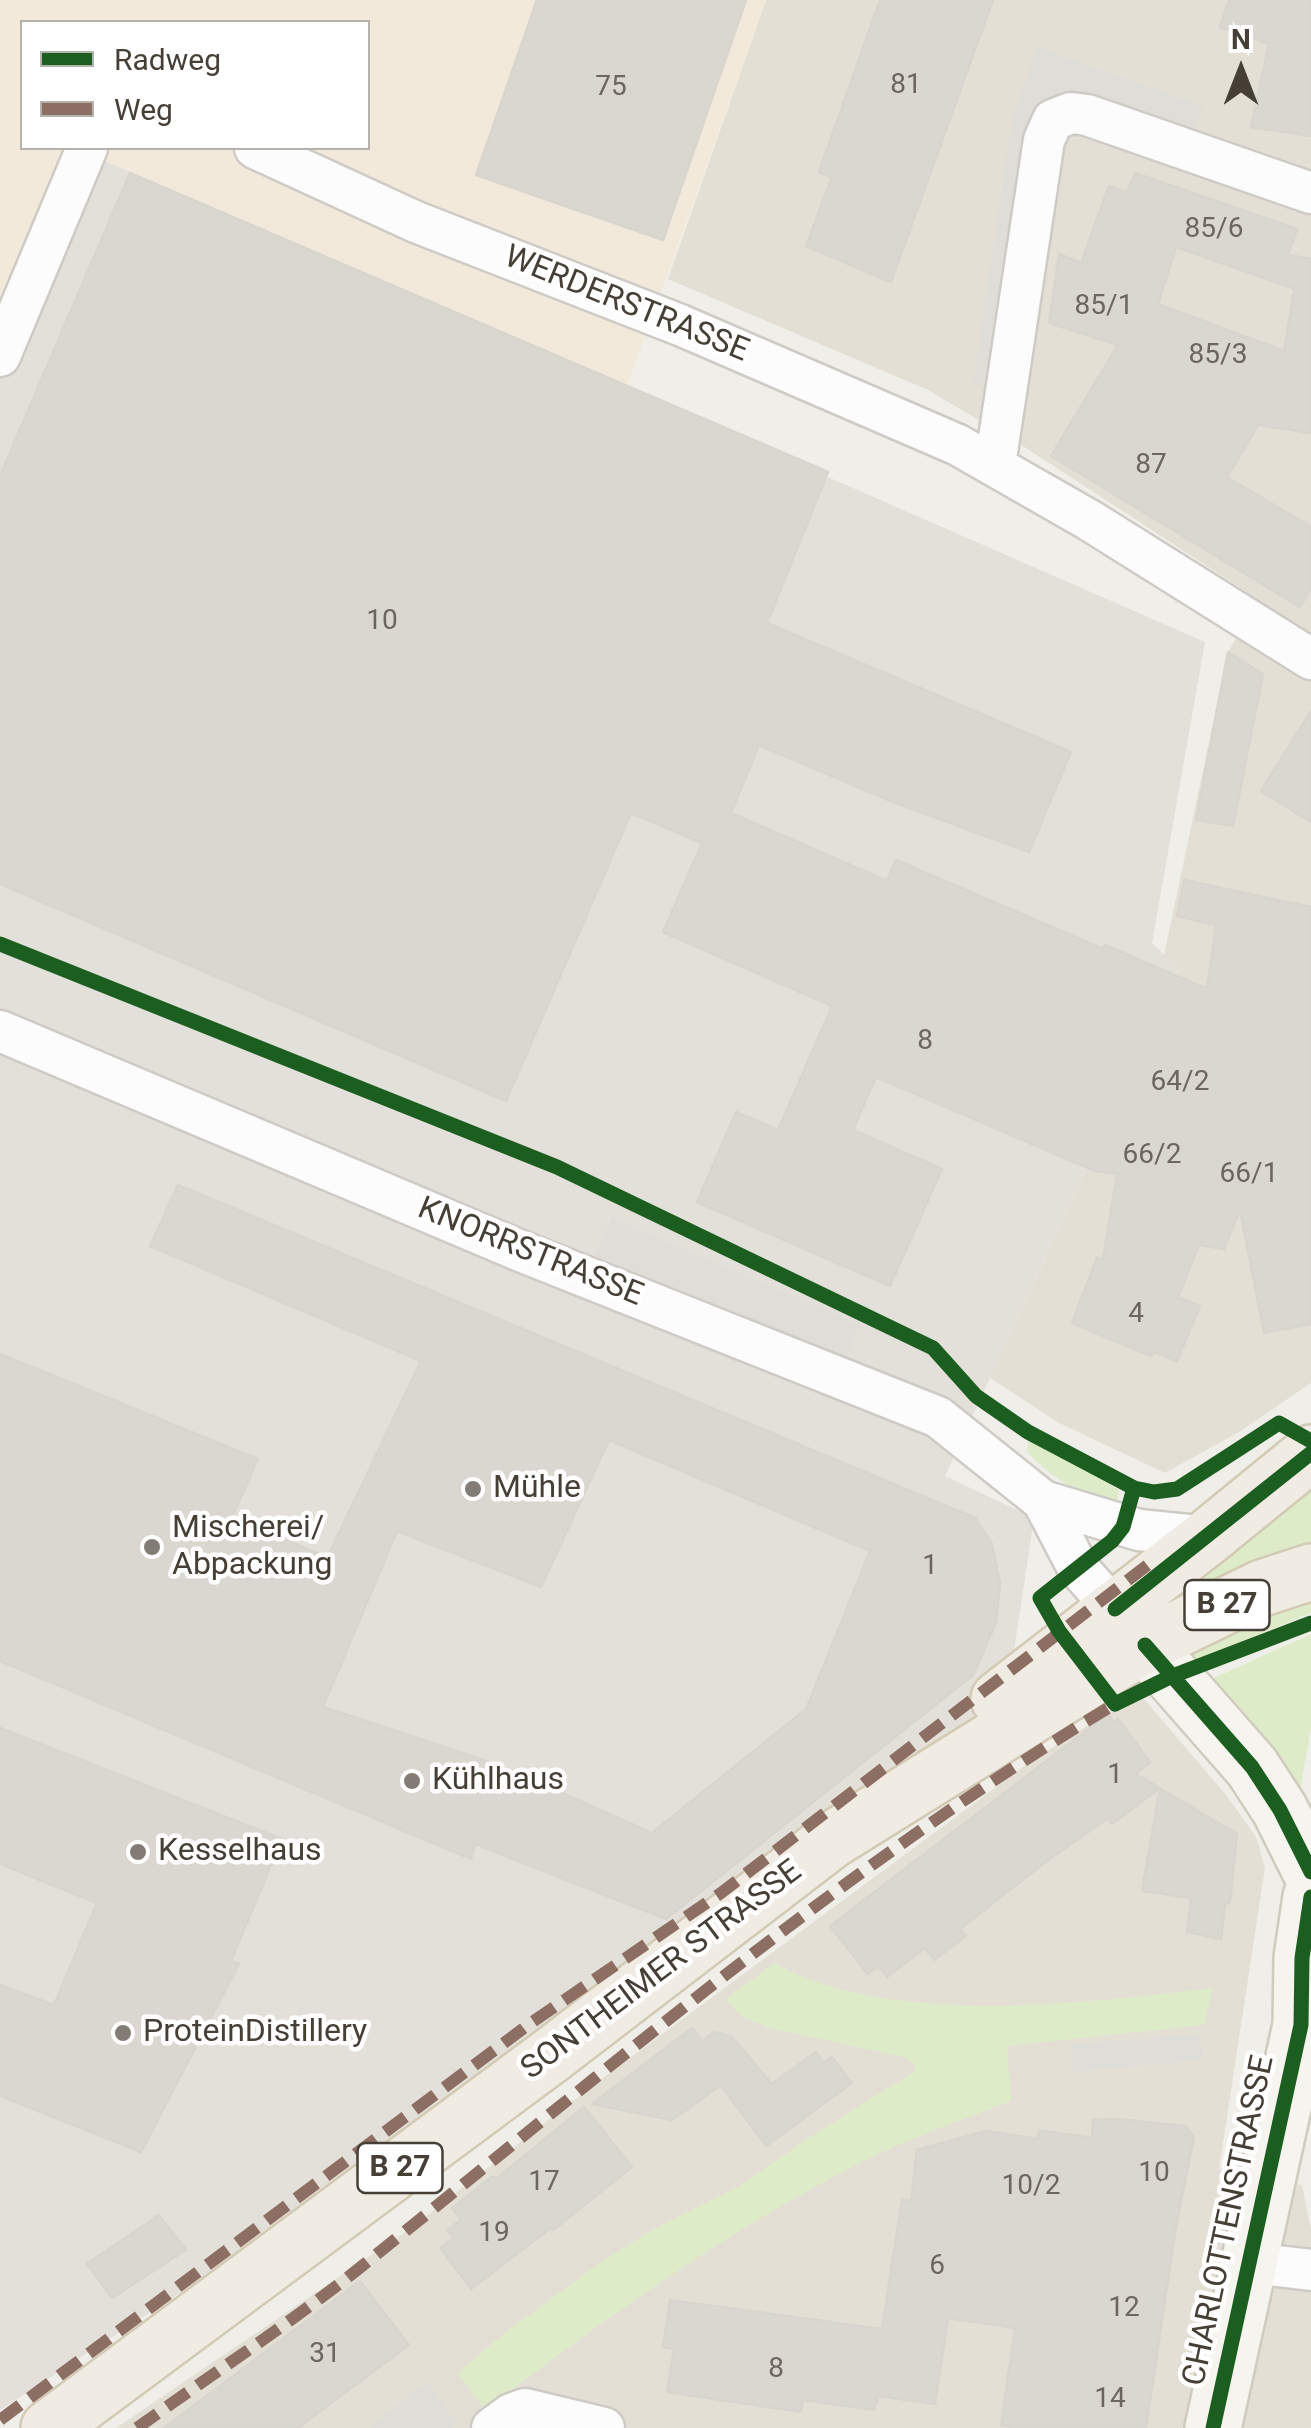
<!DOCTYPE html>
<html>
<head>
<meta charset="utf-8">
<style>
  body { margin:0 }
  #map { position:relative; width:1311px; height:2428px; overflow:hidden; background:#f0eee8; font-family:Roboto,sans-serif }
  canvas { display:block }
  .legend { position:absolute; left:20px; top:20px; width:350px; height:130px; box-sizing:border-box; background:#fff; border:2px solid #b5b2ae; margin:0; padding:12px 18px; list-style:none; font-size:30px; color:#463f35 }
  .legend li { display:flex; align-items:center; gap:20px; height:50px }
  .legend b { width:50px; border:2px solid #b5b2ae }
  .north { position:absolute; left:1191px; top:20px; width:100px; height:100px; -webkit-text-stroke:8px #fff; paint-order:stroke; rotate:0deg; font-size:28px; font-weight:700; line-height:40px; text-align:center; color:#463f35 }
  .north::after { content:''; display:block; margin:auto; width:35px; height:45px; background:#463f35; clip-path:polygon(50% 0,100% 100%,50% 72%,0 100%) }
</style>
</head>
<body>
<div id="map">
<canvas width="1311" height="2428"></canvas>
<ul class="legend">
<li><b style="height:12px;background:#1b5e20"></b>Radweg</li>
<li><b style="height:12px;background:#8d6e63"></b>Weg</li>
</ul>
<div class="north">N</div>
</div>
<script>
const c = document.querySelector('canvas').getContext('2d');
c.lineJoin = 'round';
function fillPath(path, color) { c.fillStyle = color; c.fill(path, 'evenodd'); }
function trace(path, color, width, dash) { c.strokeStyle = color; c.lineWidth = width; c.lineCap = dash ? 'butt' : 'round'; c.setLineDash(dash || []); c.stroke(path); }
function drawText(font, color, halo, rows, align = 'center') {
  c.font = font + ' Roboto,sans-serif'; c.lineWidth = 9; c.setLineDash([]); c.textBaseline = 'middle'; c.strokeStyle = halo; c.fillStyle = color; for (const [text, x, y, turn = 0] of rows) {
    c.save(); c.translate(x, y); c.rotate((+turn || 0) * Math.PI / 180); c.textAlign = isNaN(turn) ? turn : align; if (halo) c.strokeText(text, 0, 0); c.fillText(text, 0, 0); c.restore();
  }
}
const residential = new Path2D(`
  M766 0H1311V1383L1239 1432 1165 1473 1059 1423 990 1378 1178 969 1164 955 1228 652 1259 600 1026 448 928 390 668 279Z
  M1139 1693 1227 1796 1256 1837 1265 1868 1219 2169 1302 2185 1311 2230V2428H116L411 2228 588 2089 1034 1759Z`);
const commercial = new Path2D(`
  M0 0H766L626 389 83 151 0 352ZM22 22H368V148H22Z`);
const industrial = new Path2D(`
  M82 151 1205 642 1152 943 1178 968 945 1476 1034 1518 1007 1697 605 2016 0 2410V352Z`);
const green = new Path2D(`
  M1028 1442 1040 1443 1118 1489V1510C1082 1497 1054 1479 1027 1452Z
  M1311 1478V1547L1188 1596 1173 1598Z
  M1311 1597V1613L1231 1646 1193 1668 1183 1652 1228 1629Z
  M1311 1634V1727L1297 1810 1205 1682Z
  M774 1963C890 2028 1085 2003 1213 1988L1204 2025 1007 2046 1011 2101C961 2120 910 2138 862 2162 727 2230 605 2319 485 2410L458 2373 502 2335 597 2265 652 2230 741 2185 804 2141 915 2071V2064L904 2057 770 2028 741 2016 726 1999Z`);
const parking = new Path2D(`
  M1038 47 1203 106 1189 150 1065 114 1007 390 973 384 1012 119Z
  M612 1218 859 1324 845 1357 595 1255Z
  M1200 2034 1203 2060 1071 2072 1072 2044Z
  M426 2382 458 2423 451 2428H369Z`);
const building = new Path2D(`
  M537 0H746L663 240 476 175Z
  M880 0H993L891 282 806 246 832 177 819 172Z
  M1229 0H1311V136L1251 127 1269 44 1220 27Z
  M130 173 828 472 767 623 1071 752 1029 852 893 802 759 745 731 813 887 881 896 860 1103 949 1105 945 1207 989 1216 925 1177 916 1184 880 1311 907V1324L1264 1333 1240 1210 1224 1249 1199 1245 1178 1297 1200 1306 1177 1361 1155 1352 1151 1356 1072 1323 1097 1257 1103 1260 1117 1174 1095 1171 876 1077 853 1130 942 1169 890 1286 697 1202 736 1112 778 1130 832 1006 663 932 702 843 631 813 506 1101 0 884V476Z
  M1135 173 1297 229 1288 255 1311 259V433L1258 425 1227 477 1311 527V588L1300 607 1051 456 1118 345 1049 323 1059 254 1081 263 1109 186 1127 193ZM1176 247 1301 291H1294L1284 351 1158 304Z
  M1228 652 1263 674 1233 826 1196 820Z
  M1311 711V822L1261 791Z
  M178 1185 975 1518 992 1544 1000 1584 996 1623 973 1675 666 1919 475 1844 471 1859 0 1661V1354L258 1459 233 1515 327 1558 421 1361 150 1246ZM609 1440 870 1551 806 1709 652 1833 499 1765 323 1707 397 1531 541 1587Z
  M1108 1714 1114 1723 1118 1719 1150 1762 1136 1774 1237 1834 1230 1902 1225 1905 1221 1939 1187 1932 1191 1898 1142 1891 1160 1788 1112 1824 1108 1818 1043 1864 960 1929 966 1936 934 1960 925 1948 887 1977 878 1966 868 1974 830 1926Z
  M0 1728 282 1839 231 1961 239 1964 141 2152 0 2096V1985L54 2005 97 1903 0 1864Z
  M692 2028 702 2041 714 2032 732 2037 772 2084 816 2052 824 2063 832 2057 852 2083 766 2146 721 2085 672 2120 592 2104Z
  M584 2107 632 2167 553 2230 551 2228 471 2289 440 2248 454 2238 447 2230 461 2220 452 2208 493 2176 496 2179Z
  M1116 2119 1186 2126 1194 2137 1176 2226 1146 2428H1022L1001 2425 1015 2328 948 2318 935 2404 878 2396 874 2410 803 2400 801 2412 667 2392 674 2349 663 2347 670 2300 882 2329 902 2200 911 2201 917 2150 986 2131 1038 2139 1039 2130 1092 2138 1093 2120Z
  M159 2215 186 2250 112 2298 87 2264Z
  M360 2281 409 2345 298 2428H164Z`);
const minor = new Path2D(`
  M255 148 416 222 680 325 958 445 1089 520 1311 659
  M0 356 87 148
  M995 465 1044 140 1053 120 1071 113 1087 115 1311 193
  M0 1031 523 1252 938 1417 1043 1501 1078 1568 1132 1629
  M1043 1501 1139 1530 1208 1537
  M1251 2263 1311 2270
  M492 2428 511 2414 525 2409 604 2428`);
const secondary = new Path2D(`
  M1145 1645 1252 1767 1280 1810 1311 1872
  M1213 2428 1301 2025 1302 1958 1311 1897`);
const primary = new Path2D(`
  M999 1699 1208 1537 1311 1453
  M49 2428 553 2054 832 1840 1145 1645 1262 1588 1311 1572`);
const quiet = new Path2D(`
  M0 2420 528 2025 721 1893 1154 1560
  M137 2428C208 2377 283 2328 352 2274 600 2076 842 1867 1115 1704`);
const cycleway = new Path2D(`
  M0 944 557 1167 933 1348 976 1396 1028 1432 1134 1488
  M1311 1441 1279 1423 1177 1489 1154 1492 1134 1488 1123 1527 1112 1541 1040 1598 1059 1631 1115 1704 1170 1677 1311 1623
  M1115 1609 1311 1453
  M1145 1645 1252 1767 1280 1810 1311 1872
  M1213 2428 1301 2025 1302 1958 1311 1897`);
const markers = [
  [473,1489,10,"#827c74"],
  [152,1547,10,"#827c74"],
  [412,1781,10,"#827c74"],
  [138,1852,10,"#827c74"],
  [123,2033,10,"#827c74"]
];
const numberNames = [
  ["81",906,86],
  ["75",611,88],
  ["85/6",1214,230],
  ["85/1",1104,307],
  ["85/3",1218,356],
  ["87",1151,466],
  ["10",382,622],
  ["8",925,1042],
  ["64/2",1180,1083],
  ["66/2",1152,1156],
  ["66/1",1249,1175],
  ["4",1136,1315],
  ["1",930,1567],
  ["1",1115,1776],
  ["10",1154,2174],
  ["17",544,2183],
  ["10/2",1031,2187],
  ["19",494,2234],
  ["6",937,2267],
  ["12",1124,2309],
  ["31",325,2355],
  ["8",776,2370],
  ["14",1110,2400]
];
const shields = [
  [1227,1605,85],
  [400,2168,85]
];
const shieldNames = [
  ["B 27",1227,1605],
  ["B 27",400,2168]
];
const streetNames = [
  ["WERDERSTRASSE",626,305,22],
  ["KNORRSTRASSE",530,1253,22],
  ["SONTHEIMER STRASSE",662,1971,-37],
  ["CHARLOTTENSTRASSE",1230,2221,-78]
];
const poiNames = [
  ["Mühle",493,1489],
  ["Mischerei/",172,1529],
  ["Abpackung",172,1566],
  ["Kühlhaus",432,1781],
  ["Kesselhaus",158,1852],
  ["ProteinDistillery",143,2033]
];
fillPath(residential, '#e4dfd5');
fillPath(commercial, '#f3e9db');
fillPath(industrial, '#e3dfd9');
fillPath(green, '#deebc8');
fillPath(parking, '#dfddd8');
fillPath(building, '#dad7d1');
trace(building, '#d8d5ce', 2.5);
trace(minor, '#cecbc6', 45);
trace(secondary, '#cfcbbf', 60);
trace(primary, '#d3cab5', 60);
trace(minor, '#fdfcfc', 40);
trace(secondary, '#f6f4ee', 55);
trace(primary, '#f1ece3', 55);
trace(quiet, '#8d6e63', 12, [25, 12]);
trace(cycleway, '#1b5e20', 15);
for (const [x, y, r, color] of markers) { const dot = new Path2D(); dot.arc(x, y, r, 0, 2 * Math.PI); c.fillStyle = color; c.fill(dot); trace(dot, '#fff', 4); }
drawText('28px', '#6c665d', null, numberNames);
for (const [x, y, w] of shields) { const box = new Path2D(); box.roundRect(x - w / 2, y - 25, w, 50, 8); c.fillStyle = '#fff'; c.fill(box); trace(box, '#463f35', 2.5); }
drawText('bold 30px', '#463f35', null, shieldNames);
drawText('32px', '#463f35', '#fff', streetNames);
drawText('32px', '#463f35', '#fff', poiNames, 'left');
</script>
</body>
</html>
